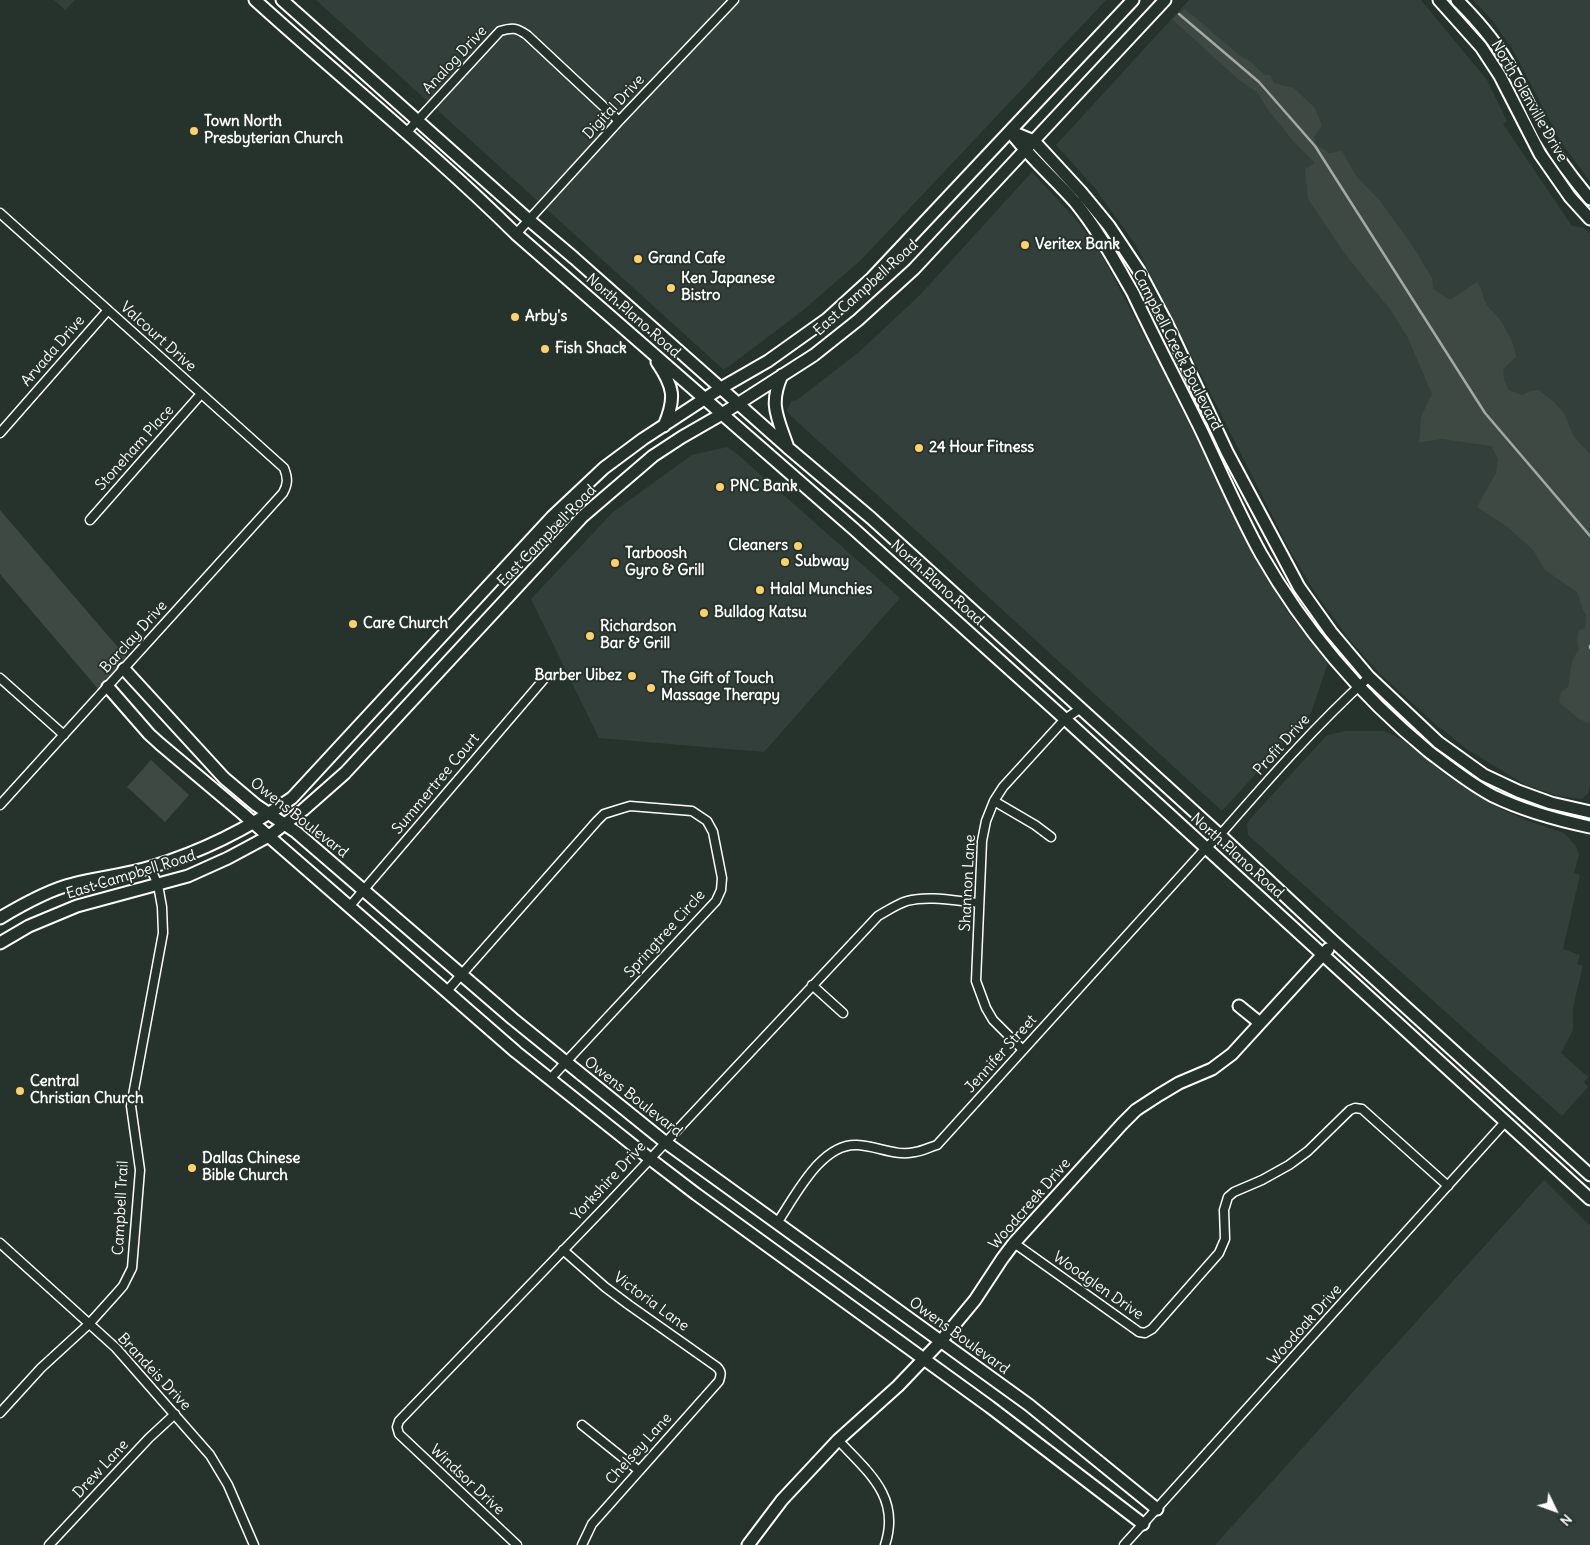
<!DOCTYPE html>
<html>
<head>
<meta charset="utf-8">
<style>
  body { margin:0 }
  #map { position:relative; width:1590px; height:1545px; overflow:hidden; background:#26332d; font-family:Delius,sans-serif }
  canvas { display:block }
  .north { position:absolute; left:1530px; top:1485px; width:50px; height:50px; -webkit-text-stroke:4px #26332d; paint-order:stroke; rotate:132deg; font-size:14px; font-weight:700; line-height:20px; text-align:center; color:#fff }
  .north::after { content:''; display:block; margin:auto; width:18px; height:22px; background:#fff; clip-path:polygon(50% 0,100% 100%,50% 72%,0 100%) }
</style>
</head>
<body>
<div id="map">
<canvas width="1590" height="1545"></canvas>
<div class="north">N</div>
</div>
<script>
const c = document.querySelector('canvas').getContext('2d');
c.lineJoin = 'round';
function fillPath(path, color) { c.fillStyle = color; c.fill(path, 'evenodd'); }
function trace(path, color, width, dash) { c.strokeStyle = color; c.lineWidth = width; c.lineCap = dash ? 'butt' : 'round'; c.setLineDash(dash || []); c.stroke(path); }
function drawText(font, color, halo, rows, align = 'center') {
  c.font = font + ' Delius,sans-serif'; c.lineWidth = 4; c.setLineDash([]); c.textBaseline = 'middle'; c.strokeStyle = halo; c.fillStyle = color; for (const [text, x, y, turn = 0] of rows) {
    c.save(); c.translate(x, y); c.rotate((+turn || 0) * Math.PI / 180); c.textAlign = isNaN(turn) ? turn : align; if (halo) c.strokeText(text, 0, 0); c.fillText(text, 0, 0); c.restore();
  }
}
const built = new Path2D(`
  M54 0H75L65 10Z
  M316 0H1106L861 260 801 312 724 370Z
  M1189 0H1421L1487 80 1507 121 1503 124 1572 226 1584 228 1590 233V786L1588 793 1582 799 1555 795 1524 784 1468 750 1434 723 1380 674 1349 639 1316 594 1289 549 1135 244 1094 187 1056 145Z
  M1473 0H1590V181L1562 144 1513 50 1492 20Z
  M1032 172 1072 215 1097 246 1171 387 1254 557 1288 613 1328 663 1311 713 1222 811 790 415 787 411 791 401 797 400 859 352 920 295Z
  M727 447 736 453 900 598 764 752 599 738 531 599 613 512 692 455Z
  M1346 731H1384L1401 739 1449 777 1501 809 1531 822 1564 833 1576 846 1579 855 1574 873 1580 875 1563 949 1580 955 1577 964 1583 966 1573 1007V1030L1561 1053 1588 1077 1584 1082 1588 1087 1562 1116 1248 835 1247 824 1250 819 1327 735Z
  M1544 1180 1590 1226V1545H1215Z`);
const green = new Path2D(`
  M1185 9 1238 54 1245 59 1250 61 1264 75H1270L1274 83 1294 88 1315 108 1322 126 1314 137 1316 144 1329 153 1342 151 1356 176 1380 201 1412 245 1432 278 1433 289 1450 300 1477 282C1484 292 1481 294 1486 303 1488 308 1492 310 1496 315 1503 322 1516 346 1516 357L1503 369 1504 380 1509 390 1522 395 1531 391 1539 390 1555 403 1564 413 1574 437 1590 454V724L1579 719 1559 702 1561 692 1568 687C1572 671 1568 663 1579 650L1577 639 1579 630 1585 628 1586 615 1583 610 1577 592 1545 570 1534 551 1509 528 1477 507 1496 473 1498 459 1491 446 1442 439 1419 442 1421 417 1432 394 1408 338 1392 312 1345 254 1308 199 1305 169 1315 163 1294 142 1266 107 1258 93 1238 79 1172 19Z
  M0 510 128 659 99 690 0 574Z
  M151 760 189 795 165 822 127 787Z`);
const stream = new Path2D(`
  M1179 14 1259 82 1315 146 1485 413 1590 536
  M1590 646V648`);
const street = new Path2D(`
  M406 133 500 31C513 27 517 28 527 35L619 121
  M0 213 284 468C288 478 288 484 283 493L0 805
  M516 234 619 121 734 0
  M0 433 108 310
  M90 520 201 394
  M0 678 64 735
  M994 801 1035 825 1051 837
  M349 907 544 679
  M812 985 843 1013
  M447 991 597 821 604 814 620 809 630 806 692 811 707 821 713 832 722 878 721 890 716 901 550 1079
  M1023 1050 993 1020 986 1008 976 981 982 841 986 821 994 801 1003 787 1065 719 1081 708
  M777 1223C795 1197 821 1142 858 1145 877 1146 897 1157 915 1152 922 1151 930 1147 937 1145L1206 848 1220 835C1268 780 1315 726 1369 677
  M0 1243 116 1348 210 1455 228 1485 254 1545
  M1014 1243 1139 1332 1145 1333 1152 1329 1219 1253 1225 1239 1224 1210 1228 1197 1234 1192 1262 1180 1289 1165 1308 1151 1350 1110 1355 1108 1362 1109 1448 1186
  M563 1250 605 1287 629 1305 717 1367C722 1372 721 1375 719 1381L592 1524 582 1545
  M0 1413 41 1368 89 1324 116 1294 123 1286 132 1268 140 1170 131 1106 163 933 162 907 158 885 150 867
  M582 1425 638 1470
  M838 1440C868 1472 901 1497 885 1545
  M49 1545 149 1438 175 1414
  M517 1545 399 1434 397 1427 399 1421 606 1206 878 916C887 911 897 904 907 901 929 895 956 901 979 903
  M1124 1545 1506 1121`);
const secondary = new Path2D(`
  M255 0C342 79 433 152 516 234L855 530 1065 719 1590 1199
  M282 0 529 220 574 258 787 447 871 518 1220 835 1333 941 1590 1175
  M1439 0 1481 47 1500 76 1540 154 1570 197 1590 219
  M1457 0C1477 20 1498 44 1511 69 1523 91 1533 115 1545 137 1558 159 1574 180 1590 199
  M1010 131C1029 157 1054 178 1075 202 1098 230 1115 262 1133 293 1155 340 1179 385 1202 432 1221 472 1239 514 1261 554 1304 629 1361 696 1428 751 1449 767 1470 784 1493 796 1524 811 1557 820 1590 827
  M1012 132 1034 141 1081 192 1109 226 1139 271 1167 324 1227 452 1299 587 1331 632 1369 677 1438 742 1484 775 1518 791 1551 803 1590 812
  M657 362C674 387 676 398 664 426
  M782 375C769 404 777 416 787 445
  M124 669 224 778 256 805 296 832 513 1019 566 1062 665 1142 1029 1405 1157 1509
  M108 687 149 734 160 744 242 813 516 1052 649 1158 696 1194 990 1407 1143 1524
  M0 918C20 906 51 889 73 884 99 877 126 875 151 867 201 852 249 828 292 798L552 517 604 468 643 439 721 388 768 361 827 319 872 278 1133 0
  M0 943 29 926 77 906 188 876 228 858 269 836 303 810 345 773 583 516 653 456 682 437 722 414 814 355 858 320 914 269 1165 0
  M1239 1006 1260 1023
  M748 1545 782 1500 838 1440 898 1386 941 1341 975 1300 1002 1259 1014 1243 1122 1124 1136 1110 1159 1095 1179 1083 1212 1069 1232 1054 1328 949`);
const markers = [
  [194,131,5,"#ffd166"],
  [1025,245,5,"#ffd166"],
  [638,259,5,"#ffd166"],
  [671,288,5,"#ffd166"],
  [515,317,5,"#ffd166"],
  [545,349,5,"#ffd166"],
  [919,448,5,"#ffd166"],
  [720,487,5,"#ffd166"],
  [798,546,5,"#ffd166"],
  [785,562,5,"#ffd166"],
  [615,563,5,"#ffd166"],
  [760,590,5,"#ffd166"],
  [704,613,5,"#ffd166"],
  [353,624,5,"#ffd166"],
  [590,636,5,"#ffd166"],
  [632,676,5,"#ffd166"],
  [651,688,5,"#ffd166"],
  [20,1091,5,"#ffd166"],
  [192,1168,5,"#ffd166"]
];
const streetNames = [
  ["Analog Drive",455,60,-47],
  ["North Glenville Drive",1529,101,60],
  ["Digital Drive",614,107,-47],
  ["East Campbell Road",866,288,-42],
  ["North Plano Road",633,316,41],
  ["Valcourt Drive",158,337,42],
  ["Campbell Creek Boulevard",1177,350,63],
  ["Arvada Drive",53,351,-49],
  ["Stoneham Place",135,448,-48],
  ["East Campbell Road",547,536,-46],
  ["North Plano Road",937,583,42],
  ["Barclay Drive",134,637,-48],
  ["Profit Drive",1282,745,-48],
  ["Summertree Court",436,784,-50],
  ["Owens Boulevard",299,818,38],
  ["North Plano Road",1237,856,42],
  ["East Campbell Road",131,875,-17],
  ["Shannon Lane",968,883,-87],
  ["Springtree Circle",665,934,-48],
  ["Jennifer Street",1001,1054,-48],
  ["Owens Boulevard",633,1097,38],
  ["Yorkshire Drive",609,1181,-47],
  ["Woodcreek Drive",1030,1204,-49],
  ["Campbell Trail",121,1208,-87],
  ["Woodglen Drive",1098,1286,35],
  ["Victoria Lane",651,1302,36],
  ["Woodoak Drive",1305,1325,-48],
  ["Owens Boulevard",959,1336,36],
  ["Brandeis Drive",154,1372,47],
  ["Chelsey Lane",639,1449,-48],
  ["Drew Lane",101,1469,-47],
  ["Windsor Drive",467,1480,43]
];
const poiNames = [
  ["Town North",204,122],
  ["Presbyterian Church",204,139],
  ["Veritex Bank",1035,245],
  ["Grand Cafe",648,259],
  ["Ken Japanese",681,279],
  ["Bistro",681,296],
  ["Arby's",525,317],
  ["Fish Shack",555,349],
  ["24 Hour Fitness",929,448],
  ["PNC Bank",730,487],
  ["Cleaners",788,546,"right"],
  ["Tarboosh",625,554],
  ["Gyro & Grill",625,571],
  ["Subway",795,562],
  ["Halal Munchies",770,590],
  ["Bulldog Katsu",714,613],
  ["Care Church",363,624],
  ["Richardson",600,627],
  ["Bar & Grill",600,644],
  ["Barber Uibez",622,676,"right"],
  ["The Gift of Touch",661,679],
  ["Massage Therapy",661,696],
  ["Central",30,1082],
  ["Christian Church",30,1099],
  ["Dallas Chinese",202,1159],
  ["Bible Church",202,1176]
];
fillPath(built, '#333f3a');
fillPath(green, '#3e4944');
trace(stream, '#a4a9a7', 2.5);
trace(street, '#fff', 11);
trace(secondary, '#fff', 15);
trace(street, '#26332d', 8);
trace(secondary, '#26332d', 11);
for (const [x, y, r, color] of markers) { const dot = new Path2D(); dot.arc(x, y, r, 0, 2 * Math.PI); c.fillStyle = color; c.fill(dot); trace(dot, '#26332d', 2); }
drawText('15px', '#fff', '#26332d', streetNames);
drawText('bold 15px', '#fff', '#26332d', poiNames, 'left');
</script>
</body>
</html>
